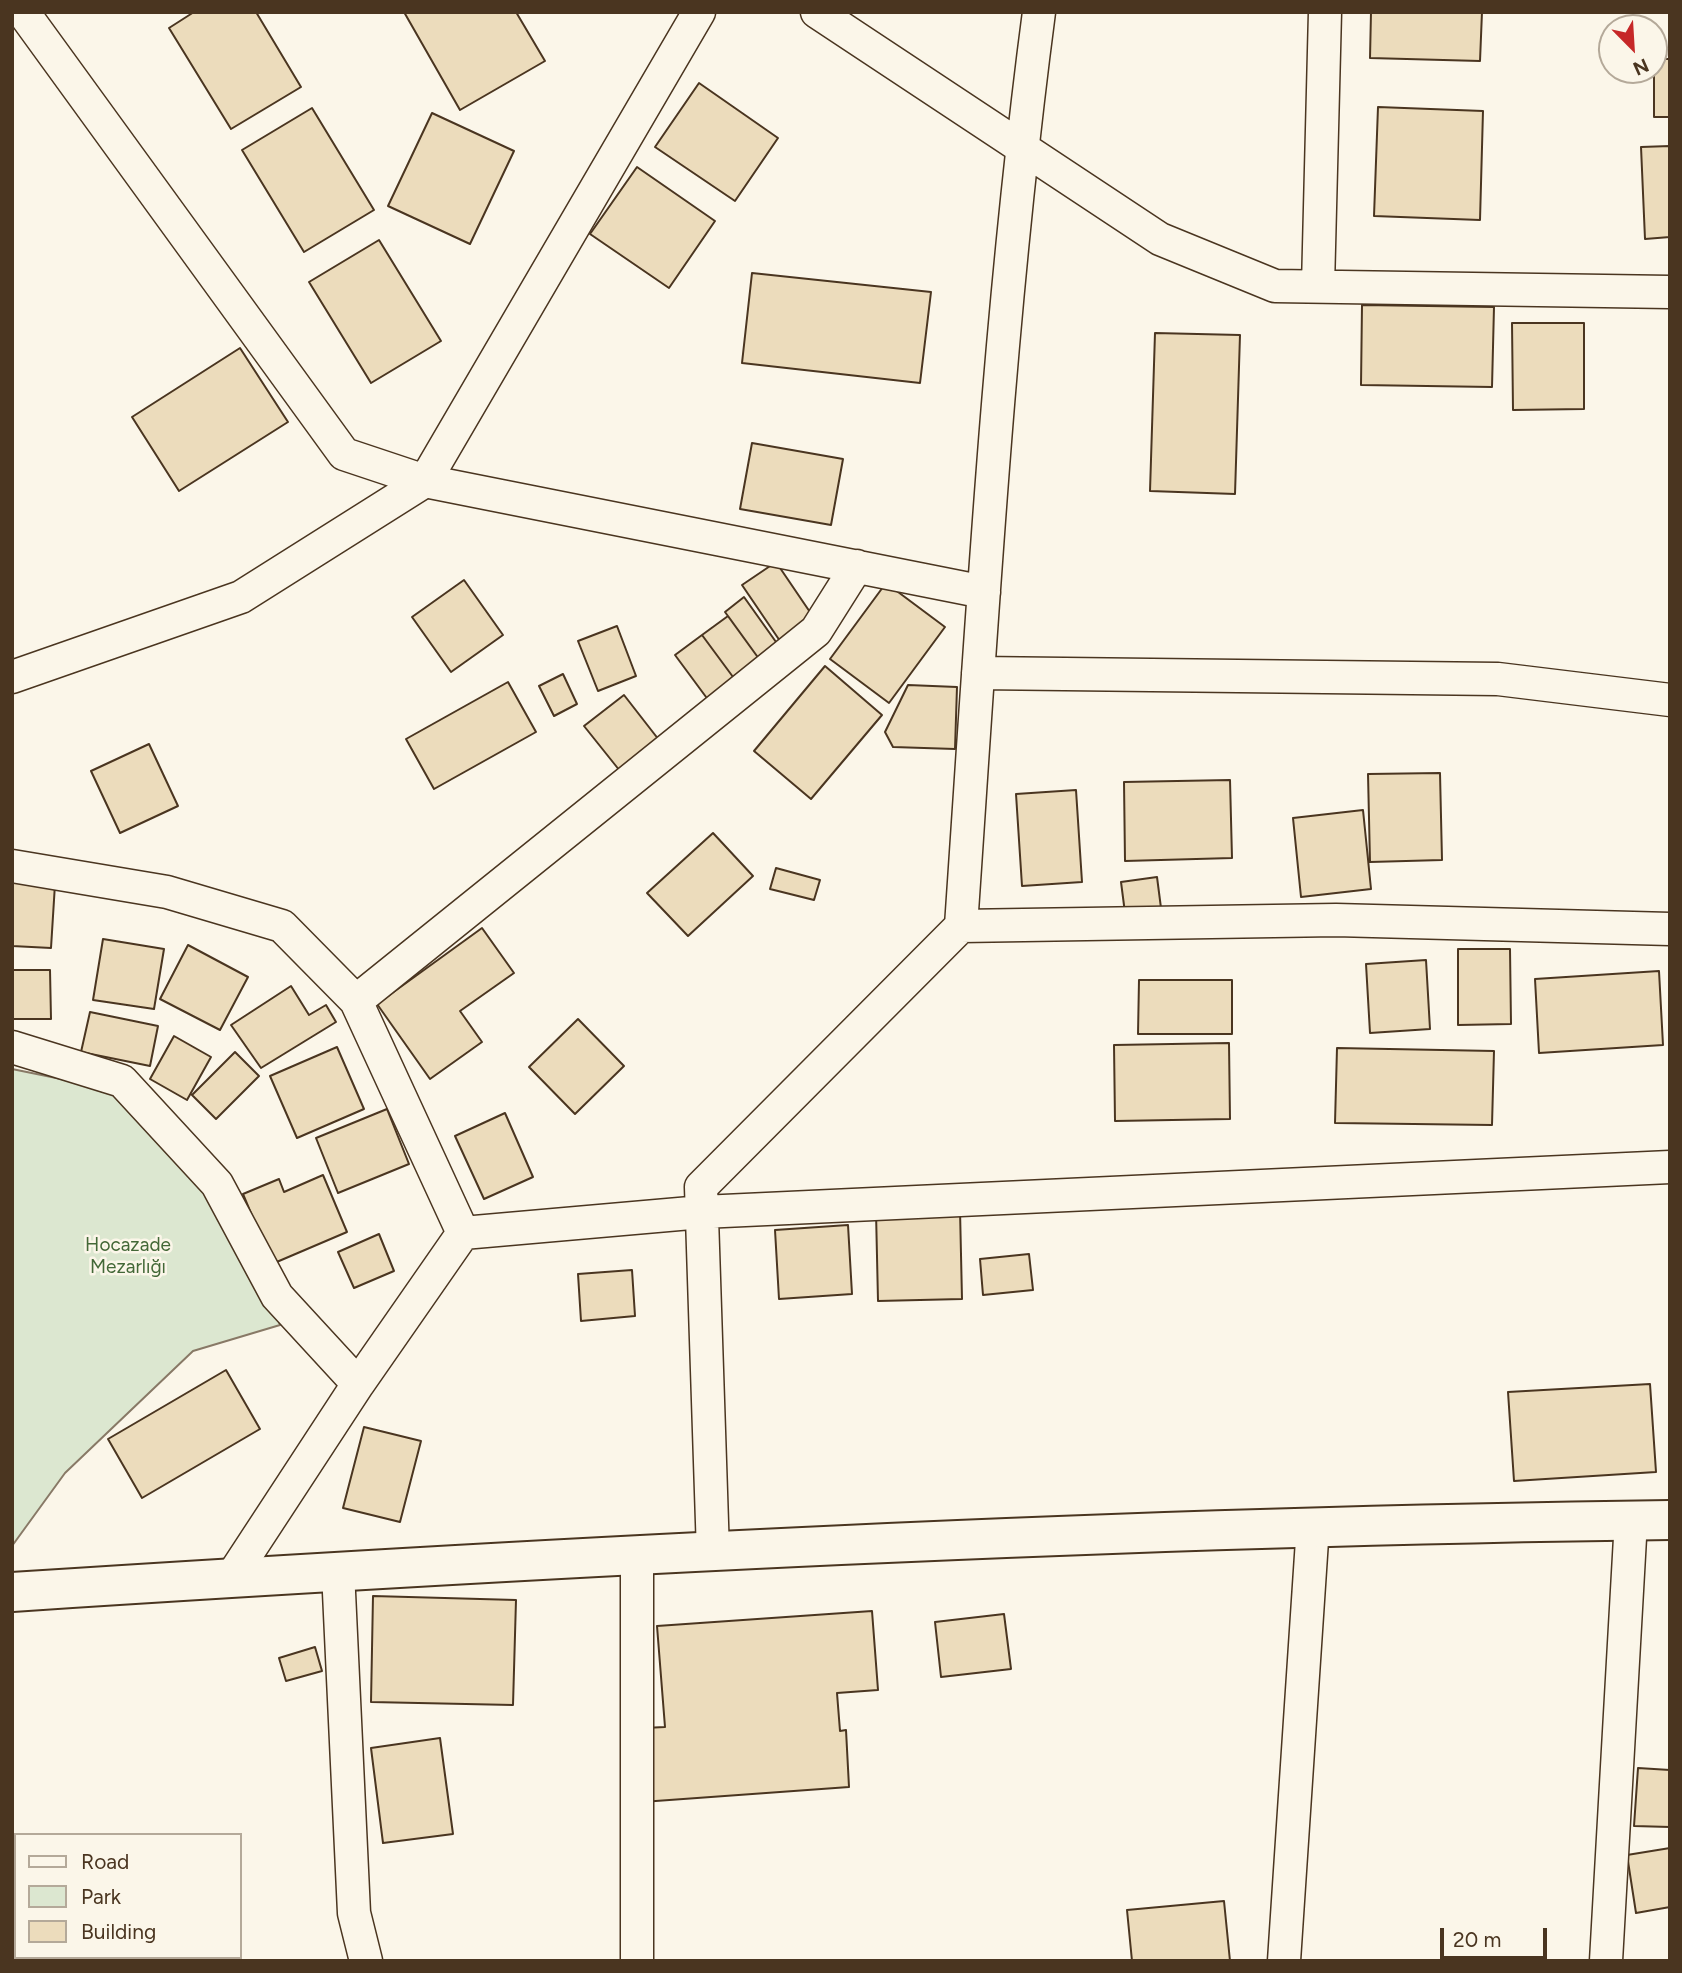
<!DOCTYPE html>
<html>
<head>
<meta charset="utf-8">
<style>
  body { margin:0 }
  #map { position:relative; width:1682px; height:1973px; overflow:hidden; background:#fbf6e9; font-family:Figtree,sans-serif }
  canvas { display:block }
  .frame { position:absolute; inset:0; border:14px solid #4a3520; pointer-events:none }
  .legend { position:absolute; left:14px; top:1833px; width:228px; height:126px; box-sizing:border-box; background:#fbf6e9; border:2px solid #b4a999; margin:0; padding:9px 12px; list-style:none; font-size:21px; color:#4a3520 }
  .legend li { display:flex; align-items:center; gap:14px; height:35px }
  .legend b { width:35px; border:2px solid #b4a999 }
  .north { position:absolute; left:1598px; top:14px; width:70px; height:70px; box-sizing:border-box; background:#fbf6e9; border:2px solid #b4a999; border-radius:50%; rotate:156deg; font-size:19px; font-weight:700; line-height:28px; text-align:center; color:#4a3520 }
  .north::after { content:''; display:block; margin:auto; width:24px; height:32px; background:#c62828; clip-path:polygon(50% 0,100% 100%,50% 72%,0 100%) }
  .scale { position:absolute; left:1440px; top:1928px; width:107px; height:32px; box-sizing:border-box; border:4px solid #4a3520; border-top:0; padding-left:9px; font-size:21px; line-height:24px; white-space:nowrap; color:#4a3520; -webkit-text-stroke:5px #fbf6e9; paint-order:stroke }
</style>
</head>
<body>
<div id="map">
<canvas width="1682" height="1973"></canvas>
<div class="frame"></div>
<ul class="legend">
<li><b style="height:9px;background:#fbf6e9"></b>Road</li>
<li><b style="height:19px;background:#dce7d0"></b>Park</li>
<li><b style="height:19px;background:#ecdcbc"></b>Building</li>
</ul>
<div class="north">N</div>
<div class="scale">20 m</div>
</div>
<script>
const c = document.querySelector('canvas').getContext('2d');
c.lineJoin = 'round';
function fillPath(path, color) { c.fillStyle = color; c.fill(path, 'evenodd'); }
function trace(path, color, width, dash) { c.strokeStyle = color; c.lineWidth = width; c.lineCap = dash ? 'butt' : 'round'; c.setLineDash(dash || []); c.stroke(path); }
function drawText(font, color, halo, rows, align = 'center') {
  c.font = font + ' Figtree,sans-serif'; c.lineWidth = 5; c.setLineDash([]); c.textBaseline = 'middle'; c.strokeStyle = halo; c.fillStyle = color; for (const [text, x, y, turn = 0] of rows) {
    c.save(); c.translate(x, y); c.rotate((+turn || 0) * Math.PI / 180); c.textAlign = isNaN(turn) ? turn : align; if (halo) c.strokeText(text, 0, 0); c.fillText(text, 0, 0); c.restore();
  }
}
const green = new Path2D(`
  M12 1069 130 1093 240 1207 280 1325 193 1351 65 1473 12 1546Z`);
const building = new Path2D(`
  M194 12H256L301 87 231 129 169 28Z
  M404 12H516L545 61 460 110Z
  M1371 12H1482L1480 61 1370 58Z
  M1654 59H1670V117H1654Z
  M699 83 778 138 735 201 655 147Z
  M1378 107 1483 111 1480 220 1374 216Z
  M312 108 374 210 304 252 242 150Z
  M432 113 514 151 470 244 388 206Z
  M1670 146V237L1645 239 1641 147Z
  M637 167 715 221 669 288 590 234Z
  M379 240 441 341 371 383 309 282Z
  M752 273 931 292 920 383 742 363Z
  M1362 305 1494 307 1492 387 1361 385Z
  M1512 323H1584V409L1513 410Z
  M1155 333 1240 335 1235 494 1150 491Z
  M240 348 288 422 179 491 132 417Z
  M752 443 843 459 831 525 740 509Z
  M776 562 814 618 780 641 742 585Z
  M464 580 503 635 451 672 412 617Z
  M886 583 945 627 889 703 830 659Z
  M744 597 781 649 762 663 725 612Z
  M728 616 762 663 736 681 702 635Z
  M617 626 636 676 598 691 578 641Z
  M702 635 736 681 709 701 675 655Z
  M825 666 882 715 811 799 754 751Z
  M563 674 577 704 554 716 539 686Z
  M508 682 536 732 434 789 406 739Z
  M908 685 957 687 955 749 893 747 885 732Z
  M624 695 659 740 620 771 584 726Z
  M149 744 178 806 120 833 91 771Z
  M1440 773 1442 860 1370 862 1368 774Z
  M1230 780 1232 858 1125 861 1124 782Z
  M1076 790 1082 882 1022 886 1016 794Z
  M1363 810 1371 889 1301 897 1293 818Z
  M713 833 753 876 688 936 647 893Z
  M776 868 820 880 814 900 770 889Z
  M1157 877 1161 908 1125 913 1121 882Z
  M12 881 55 884 51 948 12 946Z
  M482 928 514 973 460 1011 482 1042 430 1079 377 1004Z
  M103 939 164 949 154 1009 93 1000Z
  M188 945 248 977 220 1030 160 999Z
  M1458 949H1510L1511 1024 1458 1025Z
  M1426 960 1430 1029 1370 1033 1366 964Z
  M12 970H50L51 1019H12Z
  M1659 971 1663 1045 1539 1053 1535 979Z
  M1139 980H1232V1034H1138Z
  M291 986 309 1015 326 1005 336 1022 261 1068 231 1025Z
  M90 1012 158 1026 150 1066 81 1052Z
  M578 1019 624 1066 575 1114 529 1067Z
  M174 1036 211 1057 187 1100 150 1079Z
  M1229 1043 1230 1119 1115 1121 1114 1045Z
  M337 1047 364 1109 297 1138 270 1076Z
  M1337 1048 1494 1051 1492 1125 1335 1123Z
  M235 1052 259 1076 216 1119 192 1095Z
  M387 1109 409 1164 338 1193 316 1138Z
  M505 1113 533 1177 484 1199 455 1136Z
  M323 1175 347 1232 272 1264 243 1194 279 1179 284 1192Z
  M960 1210 962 1299 878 1301 876 1212Z
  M848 1225 852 1294 779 1299 775 1230Z
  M379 1234 394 1271 354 1288 338 1252Z
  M1029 1254 1033 1290 983 1295 980 1259Z
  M632 1270 635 1316 581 1321 578 1274Z
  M226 1370 260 1429 142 1498 108 1439Z
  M1650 1384 1656 1472 1514 1481 1508 1392Z
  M364 1427 421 1441 400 1522 343 1508Z
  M373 1596 516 1600 513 1705 371 1702Z
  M872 1611 878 1690 837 1693 840 1731 846 1730 849 1787 628 1803 623 1729 665 1727 657 1626Z
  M1004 1614 1011 1669 941 1677 935 1622Z
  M315 1647 322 1671 286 1681 279 1658Z
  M440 1738 453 1834 383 1843 371 1748Z
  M1638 1768 1670 1770V1827L1634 1826Z
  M1670 1848V1907L1636 1913 1627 1855Z
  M1224 1901 1230 1961H1132L1127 1910Z`);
const street = new Path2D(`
  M23 12 344 454 425 481 984 592
  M817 12 1160 239 1275 286 1670 292
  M1318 286 1325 12
  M978 673 1498 679 1670 700
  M12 677 241 597 425 481 699 12
  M12 866 167 892 282 926 356 1001 463 1233
  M961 926 1336 920 1670 929
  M356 1001 816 631 857 566
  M12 1047 122 1081 217 1184 277 1296 358 1384
  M713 1553 701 1187 961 926C982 621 999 315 1039 12
  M637 1557V1961
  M338 1571 354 1913 366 1961
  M231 1578 358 1384 463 1233 702 1212 1670 1167
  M1284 1961 1313 1525
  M1606 1961 1631 1520`);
const secondary = new Path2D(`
  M12 1592C564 1556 1117 1527 1670 1520`);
const parkNames = [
  ["Hocazade",128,1245],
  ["Mezarlığı",128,1267]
];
fillPath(green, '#dce7d0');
trace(green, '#887966', 2);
fillPath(building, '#ecdcbc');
trace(building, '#4a3520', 2);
trace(street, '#4a3520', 35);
trace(secondary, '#4a3520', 42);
trace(street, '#fbf6e9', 32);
trace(secondary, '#fbf6e9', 38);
drawText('19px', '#436837', '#fbf6e9', parkNames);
</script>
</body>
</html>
